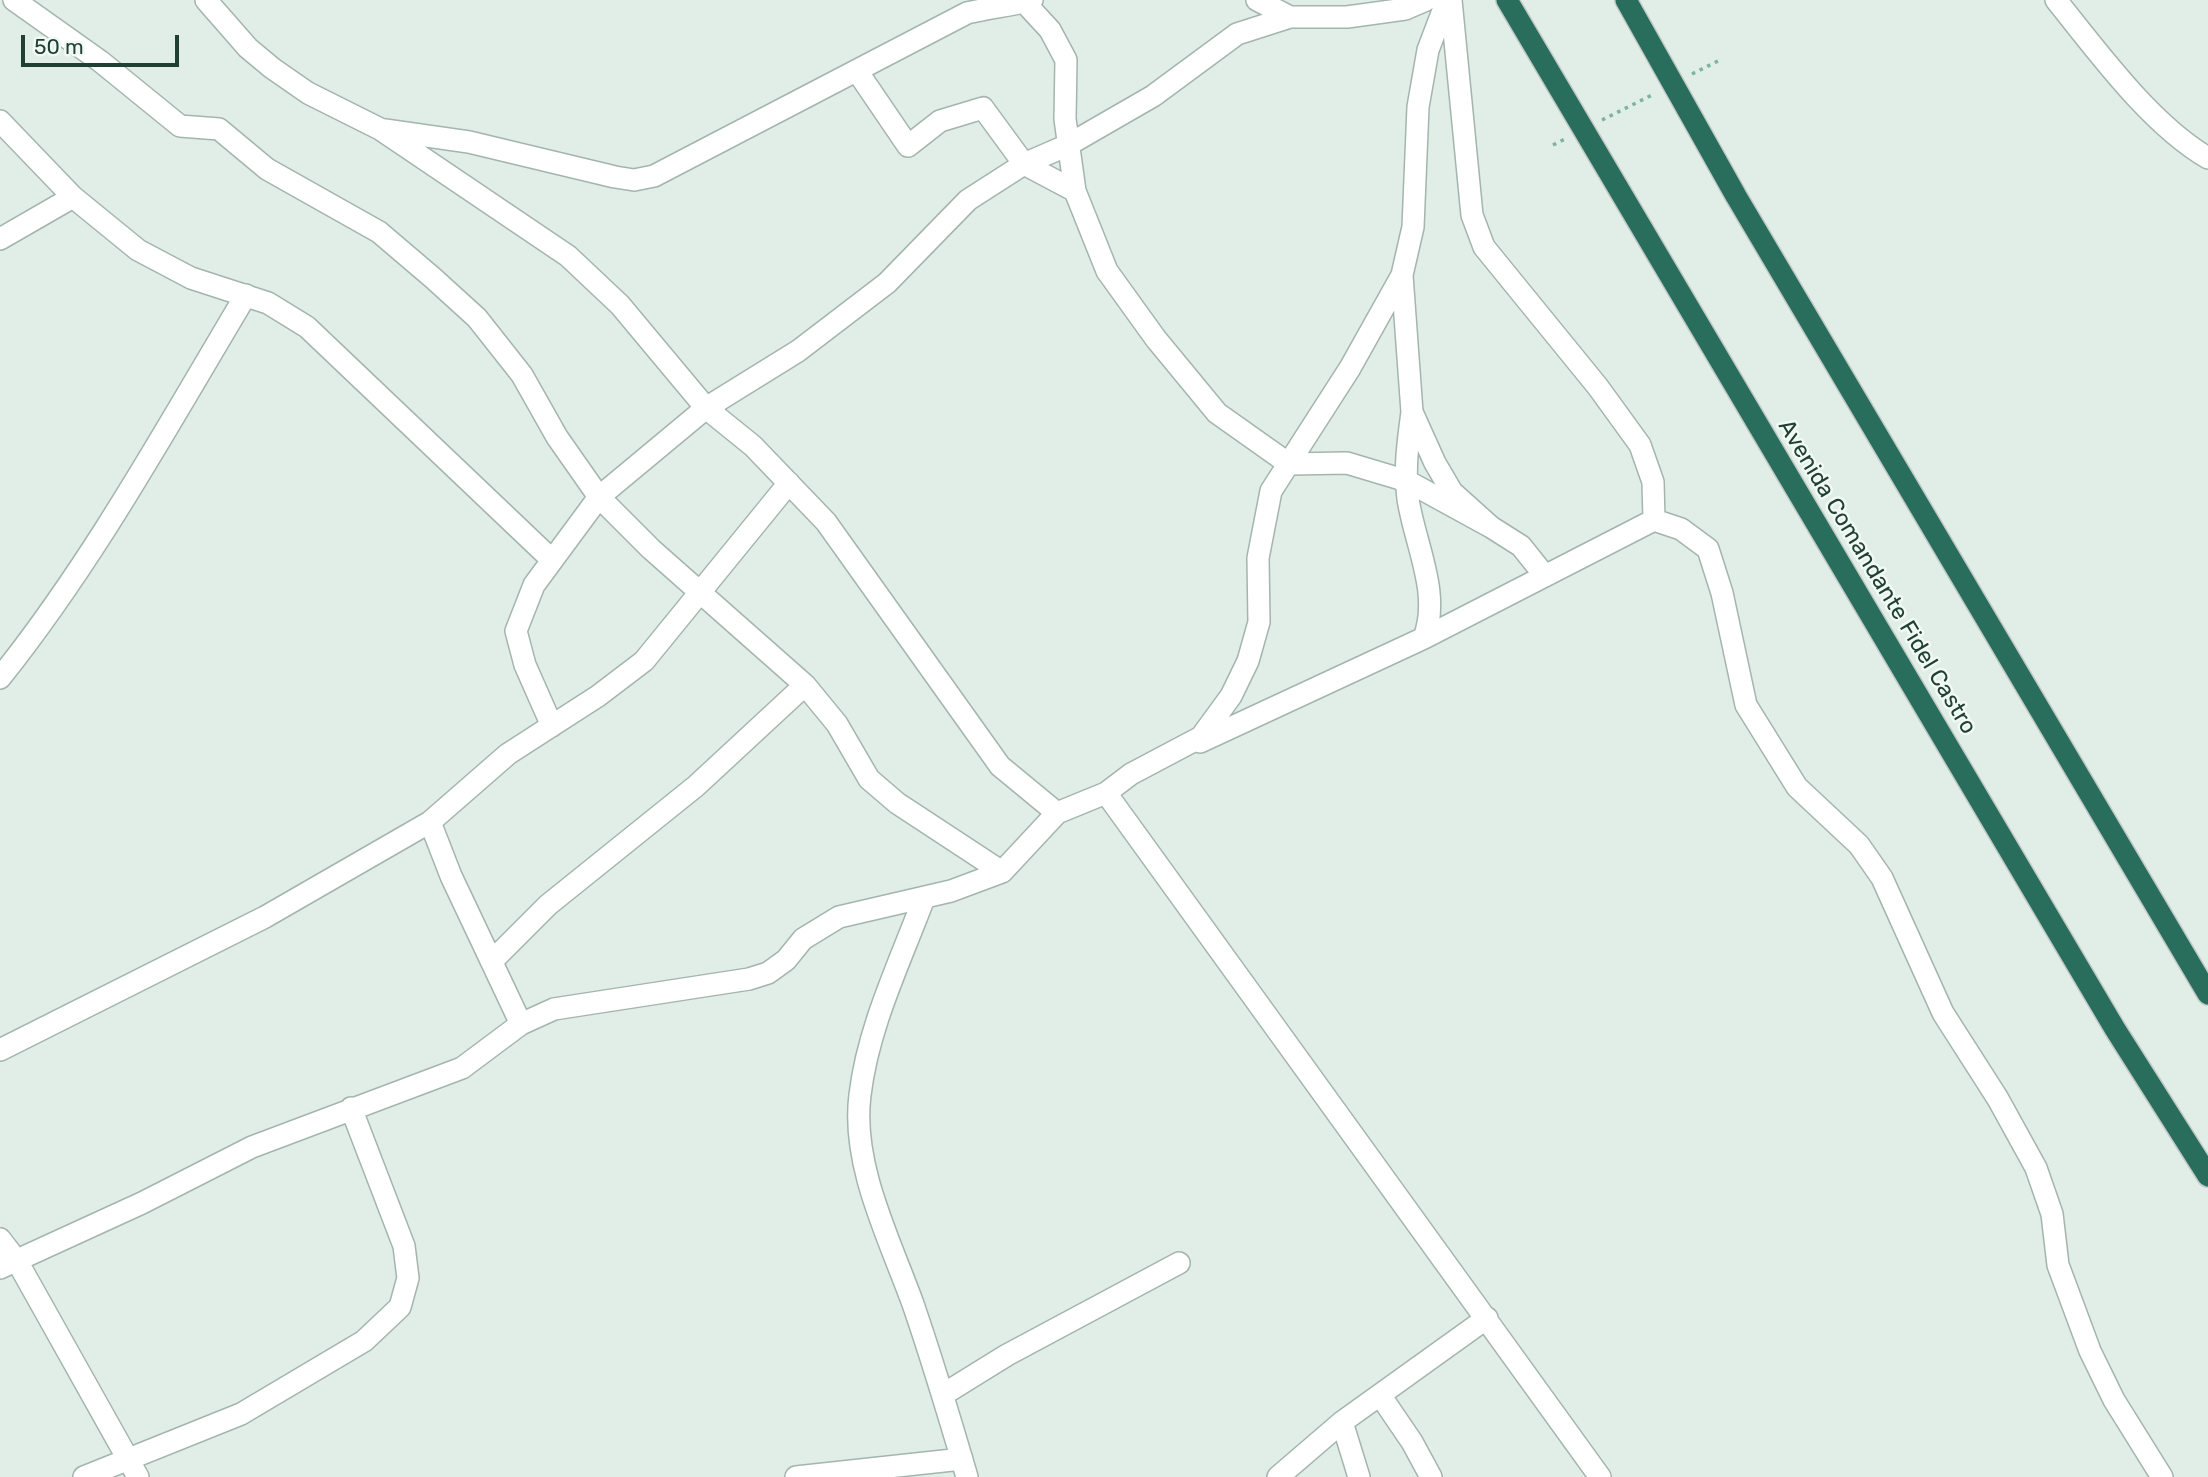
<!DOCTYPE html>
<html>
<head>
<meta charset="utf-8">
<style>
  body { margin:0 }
  #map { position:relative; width:2208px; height:1477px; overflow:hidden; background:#e1ede7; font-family:Rubik,sans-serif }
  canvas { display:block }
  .scale { position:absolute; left:21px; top:35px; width:158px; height:32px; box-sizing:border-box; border:4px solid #203f35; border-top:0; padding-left:9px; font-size:21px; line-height:24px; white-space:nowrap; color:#203f35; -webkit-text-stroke:5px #f1f9f5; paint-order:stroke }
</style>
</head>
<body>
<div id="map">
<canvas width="2208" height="1477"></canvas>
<div class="scale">50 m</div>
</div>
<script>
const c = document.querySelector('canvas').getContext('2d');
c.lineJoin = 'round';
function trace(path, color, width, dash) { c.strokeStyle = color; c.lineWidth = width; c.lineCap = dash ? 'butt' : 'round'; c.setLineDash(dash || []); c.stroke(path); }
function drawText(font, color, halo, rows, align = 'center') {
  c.font = font + ' Rubik,sans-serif'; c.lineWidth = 5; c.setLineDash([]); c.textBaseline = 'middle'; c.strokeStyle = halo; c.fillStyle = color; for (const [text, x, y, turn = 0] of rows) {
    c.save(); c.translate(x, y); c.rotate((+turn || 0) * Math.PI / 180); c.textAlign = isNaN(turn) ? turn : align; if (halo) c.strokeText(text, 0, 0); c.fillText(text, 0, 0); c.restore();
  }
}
const path = new Path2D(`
  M1692 74 1718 61
  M1602 120 1654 94
  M1553 145 1567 138`);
const minor = new Path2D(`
  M14 0 100 61 180 126 219 129 267 169 379 232 433 278 477 318 522 375 557 437 599 497 651 549 805 685 837 724 869 779 897 803 1002 872
  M206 0 248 48 272 68 308 93 380 129 568 256 620 305 706 408 753 446 826 522 1000 766 1057 813
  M1257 0 1290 17
  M1451 0 1472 215 1484 247 1598 387 1640 445 1653 482 1654 520
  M2056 0C2098 52 2150 124 2208 158
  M1026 4 1050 30 1066 60 1065 119 1075 191 1107 271 1156 339 1217 413 1289 464 1347 463 1407 481 1491 527
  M857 71 908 146 940 121 983 108 1024 164 1075 191
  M0 121 73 197 138 250 191 278 268 303 307 327 552 560
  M385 130 469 142 615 177 634 180 654 176 967 13C979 10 1028 2 1032 0
  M0 239 73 197
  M1402 275 1412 412 1435 463 1452 492 1491 527 1521 546 1545 576
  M1424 638 1654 520 1681 529 1708 549 1722 593 1746 705 1797 787 1859 845 1882 878 1943 1013 1998 1099 2036 1168 2052 1214 2058 1265 2090 1351 2114 1400 2162 1477
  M0 678C95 559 168 425 246 295
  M552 726 525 665 516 631 534 585 599 497 706 408 798 351 887 283 968 200 1024 164 1068 145 1153 96 1237 34 1290 17H1347L1405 9 1426 0
  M1200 742 1424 638C1441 593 1415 545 1408 499 1404 470 1408 442 1412 412
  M1106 793 1600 1477
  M430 822 451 876 521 1024
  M924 898C900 962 868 1027 860 1095 851 1165 890 1240 913 1304 933 1362 950 1419 967 1477
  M492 961 548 905 696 786 805 685
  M0 1050 265 917 430 822 508 754 598 696 644 661 789 483
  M0 1239 17 1261 138 1477
  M0 1268 142 1203 252 1147 462 1068 521 1024 554 1009 749 979 768 973 786 960 803 939 839 917 951 891 1002 872 1057 813 1106 793 1131 774 1201 737 1231 696 1248 661 1259 622 1258 558 1271 491 1350 368 1402 275 1413 227 1418 107 1428 50 1447 0
  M944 1394 1007 1355 1179 1263
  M1380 1395 1412 1442 1431 1477
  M1342 1422 1359 1477
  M84 1477 241 1414 364 1341 400 1307 408 1278 404 1246 351 1108
  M796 1477 962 1459
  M1278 1477 1342 1422 1487 1318`);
const highway = new Path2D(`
  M1507 0 2115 1029 2208 1176
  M1626 0 1736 196 2208 994`);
const streetNames = [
  ["Avenida Comandante Fidel Castro",1877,577,59]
];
trace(minor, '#a3b5ae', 24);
trace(highway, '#c1c9c6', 24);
trace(path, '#7eb3a0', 3.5, [3.5, 5]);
trace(minor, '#fff', 21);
trace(highway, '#296d5c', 21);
drawText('23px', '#203f35', '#f1f9f5', streetNames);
</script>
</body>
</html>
